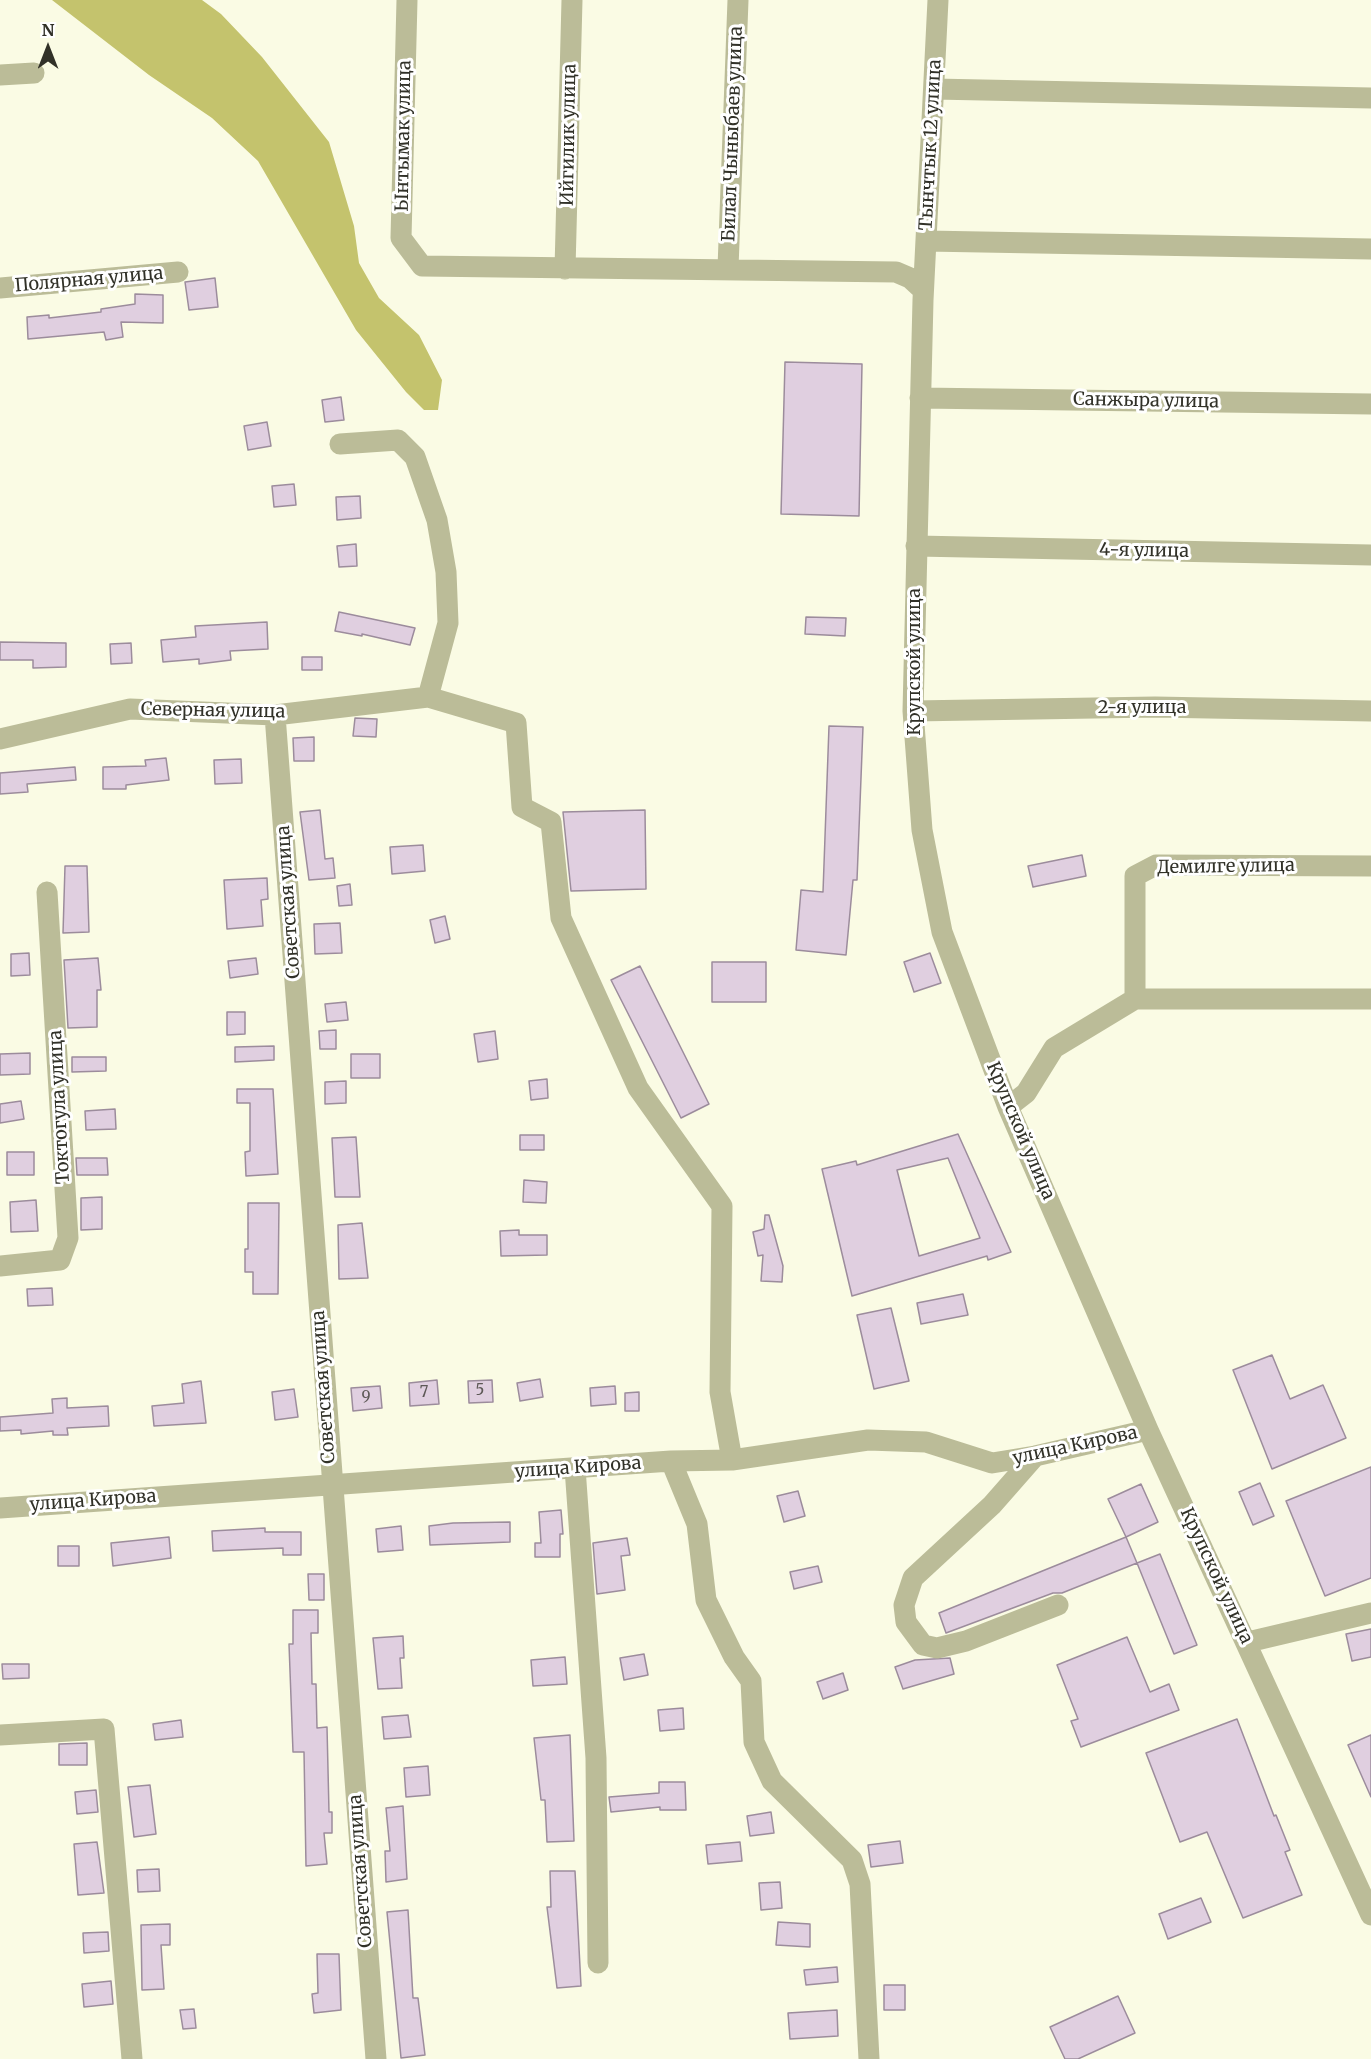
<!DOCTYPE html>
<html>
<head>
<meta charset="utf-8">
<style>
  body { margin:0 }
  #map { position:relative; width:1371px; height:2059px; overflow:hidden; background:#fafbe4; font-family:Merriweather,serif }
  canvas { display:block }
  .north { position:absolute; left:18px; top:18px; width:60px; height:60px; -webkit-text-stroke:4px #fff; paint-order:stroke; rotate:0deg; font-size:16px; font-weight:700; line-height:24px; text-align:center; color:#313128 }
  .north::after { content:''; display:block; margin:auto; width:21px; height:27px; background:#313128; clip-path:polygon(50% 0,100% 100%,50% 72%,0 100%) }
</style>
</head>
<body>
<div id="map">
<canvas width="1371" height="2059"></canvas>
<div class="north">N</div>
</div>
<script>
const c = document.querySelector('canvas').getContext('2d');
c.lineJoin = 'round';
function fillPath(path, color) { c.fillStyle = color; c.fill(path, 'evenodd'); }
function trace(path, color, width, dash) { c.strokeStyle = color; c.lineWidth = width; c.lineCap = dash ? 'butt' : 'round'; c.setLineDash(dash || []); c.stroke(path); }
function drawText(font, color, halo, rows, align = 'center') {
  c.font = font + ' Merriweather,serif'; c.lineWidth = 6; c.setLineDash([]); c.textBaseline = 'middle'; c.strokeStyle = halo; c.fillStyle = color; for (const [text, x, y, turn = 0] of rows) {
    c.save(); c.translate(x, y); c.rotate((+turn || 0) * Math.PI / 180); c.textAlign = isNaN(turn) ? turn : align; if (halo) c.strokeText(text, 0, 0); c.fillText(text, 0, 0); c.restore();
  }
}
const water = new Path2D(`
  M52 0H202L221 14 262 57 329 142 354 226 359 263 379 298 419 335 442 380 438 410H424L406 392 356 330 258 161 212 118 149 75Z`);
const building = new Path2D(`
  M215 278 218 307 189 310 185 282Z
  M135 294 163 295V323L121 322 123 337 106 340 104 332 28 339 27 317 49 315V318L101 312V309L135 304Z
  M785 362 862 364 859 516 781 514Z
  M341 397 344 420 325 422 322 400Z
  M267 422 271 446 248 450 244 426Z
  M294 484 296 505 274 507 272 486Z
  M360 496 361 518 337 520 336 497Z
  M356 544 357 566 339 567 337 546Z
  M339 612 415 628 410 645 362 634V636L335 631Z
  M806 617 846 618 845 636 805 634Z
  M267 622 268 649 230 651 231 660 199 664V659L163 662 161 640 196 637 195 626Z
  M0 642 66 643V667L33 668V660H0Z
  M131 643 132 663 111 664 110 644Z
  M302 657H322V670H302Z
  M355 718 377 719 376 737 353 736Z
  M829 726 863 727 857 880H853L846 955 796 950 801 890 823 892Z
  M314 737V761H294L293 738Z
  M166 758 169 780 126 785V789H103V767L146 766 145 760Z
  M241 759 242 783 215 784 214 760Z
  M75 767 76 780 27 784 28 792 0 794V773Z
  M320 810 325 859 333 858 335 878 309 880 300 812Z
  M645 810 646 889 571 891 563 812Z
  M423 845 425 871 392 874 390 847Z
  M1082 855 1086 876 1033 887 1028 866Z
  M65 866H87L89 932 63 933Z
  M267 878 268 899 261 900 263 926 227 929 224 880Z
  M350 884 352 905 339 906 337 886Z
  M445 916 450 939 435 943 430 920Z
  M340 923 342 953 315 954 314 924Z
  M29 953 30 975 11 976V954Z
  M930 953 941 983 914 992 904 962Z
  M98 958 101 990H97V1027L68 1028 64 960Z
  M256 958 258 974 230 978 228 961Z
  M712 962H766V1002H712Z
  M640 966 709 1104 681 1118 611 980Z
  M346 1002 348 1020 327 1022 325 1004Z
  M227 1012H245V1034L227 1035Z
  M336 1030V1049H320L319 1031Z
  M495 1031 498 1059 478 1062 474 1034Z
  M274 1046V1060L235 1062V1047Z
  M30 1053V1074L0 1075V1054Z
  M351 1054H380V1078H351Z
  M72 1057H106V1071L72 1072Z
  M547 1079 548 1098 531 1100 529 1081Z
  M346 1081V1103L325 1104V1082Z
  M237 1089H273L278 1174 246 1176 245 1152 250 1151V1103H237Z
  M21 1101 24 1119 0 1123V1104Z
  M115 1109 116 1129 86 1130 85 1111Z
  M958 1134 1011 1252 988 1260 987 1256 852 1296 822 1169 856 1161 857 1165ZM948 1158 980 1238 919 1256 897 1170Z
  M520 1135H544V1150H520Z
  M356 1137 360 1197H335L332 1138Z
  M7 1152H34V1175H7Z
  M76 1158H107L108 1175H77Z
  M524 1180 547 1182 546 1203 523 1202Z
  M102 1197V1229L81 1230V1198Z
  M36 1200 38 1231 11 1232 10 1202Z
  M248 1203H279L278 1294H253V1272H245V1249H248Z
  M765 1215H769L783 1266 782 1282 761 1281 763 1255 758 1256 753 1232 764 1229Z
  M362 1223 368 1278 339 1279 338 1225Z
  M519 1230V1235H547V1255L501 1256 500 1231Z
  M52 1288 53 1305 28 1306 27 1289Z
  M963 1294 968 1315 921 1324 917 1303Z
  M891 1308 909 1381 874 1389 857 1315Z
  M1272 1355 1290 1399 1323 1385 1346 1438 1272 1469 1233 1370Z
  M540 1379 543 1397 520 1401 517 1383Z
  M437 1380 439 1404 410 1406 409 1383Z
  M492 1380 493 1402 469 1403 468 1381Z
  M201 1381 206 1423 154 1426 152 1406 184 1403 182 1384Z
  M380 1386 382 1408 353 1411 351 1388Z
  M615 1386 616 1404 591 1406 590 1388Z
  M294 1389 298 1417 275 1420 272 1392Z
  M639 1392V1411H625V1393Z
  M67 1398V1408L108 1406 109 1426 67 1428 68 1435H53V1431L21 1434V1430L0 1431V1417L53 1413 52 1399Z
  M1371 1467V1578L1325 1596 1286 1501Z
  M1260 1483 1274 1516 1253 1525 1239 1492Z
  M1141 1484 1158 1522 1126 1537 1108 1499Z
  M798 1491 805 1516 784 1522 777 1496Z
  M561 1510 563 1534H560V1557H535V1543H541L539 1512Z
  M510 1522V1542L430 1545 429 1526 453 1523Z
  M401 1526 403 1550 378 1552 376 1529Z
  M265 1528V1532H301V1555H283V1548L213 1551 212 1531Z
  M169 1537 171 1558 113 1566 111 1543Z
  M1126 1537 1137 1563 1062 1593H1053L946 1633 939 1613Z
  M627 1538 630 1555 621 1556 625 1590 597 1594 593 1543Z
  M58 1546H79V1566H58Z
  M1160 1554 1197 1645 1174 1654 1137 1563Z
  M818 1566 822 1582 794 1589 790 1572Z
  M308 1574H324V1600H309Z
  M293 1610H318V1633H311L312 1684H316L317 1728 327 1727 329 1812H332V1833H324L327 1864 306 1866 304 1752H293L289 1644H293Z
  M1371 1629V1657L1352 1661 1346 1634Z
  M403 1636 404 1658H400L402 1688 378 1689 373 1638Z
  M1127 1637 1150 1692 1169 1684 1179 1710 1081 1747 1071 1721 1078 1719 1057 1665Z
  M644 1654 648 1675 624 1680 620 1658Z
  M565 1657 567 1684 533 1686 531 1660Z
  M950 1658 954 1674 903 1689 895 1667 915 1660Z
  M2 1664H29V1678L3 1679Z
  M843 1673 848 1690 823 1699 817 1682Z
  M683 1708 684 1729 660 1731 658 1710Z
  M408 1715 411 1737 384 1739 382 1717Z
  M1237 1719 1274 1816 1276 1815 1290 1850 1285 1852 1302 1895 1243 1918 1207 1832 1180 1842 1146 1753Z
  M181 1720 183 1737 155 1740 153 1724Z
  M570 1735 574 1841 547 1842 545 1800H541L534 1738Z
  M1371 1735V1797L1348 1745Z
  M87 1743V1765H59V1744Z
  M428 1766 430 1795 406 1797 404 1768Z
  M659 1782H685L686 1810H660V1807L611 1812 609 1797 659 1793Z
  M150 1785 156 1834 134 1837 128 1787Z
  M96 1790 98 1812 77 1814 75 1792Z
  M403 1806 407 1879 386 1882 385 1851H390L386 1808Z
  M771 1812 774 1833 750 1836 747 1816Z
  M900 1841 903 1863 871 1867 868 1845Z
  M97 1842 104 1893 78 1895 74 1844Z
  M740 1842 742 1861 708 1864 706 1845Z
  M159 1869 160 1891 138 1892 137 1870Z
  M550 1871H575L581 1986 557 1988 547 1907H551Z
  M780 1882 782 1908 761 1910 759 1883Z
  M1201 1898 1211 1922 1168 1939 1159 1914Z
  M408 1910 413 1998H418L425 2055 401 2058 387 1912Z
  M778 1922 810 1924V1947L776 1945Z
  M170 1924V1945H161L164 1989 142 1990 141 1925Z
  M108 1932 109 1951 84 1953 83 1933Z
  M317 1954H339L341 2010 314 2013 312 1994 318 1993Z
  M837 1967 838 1982 806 1985 804 1970Z
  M111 1981 113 2004 84 2007 82 1984Z
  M884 1985H905V2010H884Z
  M1118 1996 1135 2033 1078 2059H1065L1050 2027Z
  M194 2009 196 2028 183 2029 180 2010Z
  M837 2010 838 2036 790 2039 788 2013Z`);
const minor = new Path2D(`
  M407 0 401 238 422 266 896 272 910 278 923 290
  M938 0 923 300 913 711 922 830 942 932 1008 1107 1148 1430 1371 1915
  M0 75 34 73
  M934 89 1371 98
  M926 241 1371 249
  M728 268 738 0
  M565 269 572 0
  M0 288 178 272
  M920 398 1371 404
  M340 444 398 440 415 457 437 520 446 572 448 623 428 697
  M916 546 1371 555
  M913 711 1155 707 1371 711
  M275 715 376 2059
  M0 739 130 709 275 715 428 697 516 723 522 807 551 822 561 918 638 1088 722 1206 720 1392 732 1460
  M1135 999V876L1156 865 1371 866
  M1008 1107 1026 1093 1054 1048 1135 999H1371
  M0 1266 60 1260 68 1238 47 892
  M1035 1456 992 1505 913 1578 904 1605 906 1622 923 1645 937 1648 966 1641 1058 1605
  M671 1461 697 1524 706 1600 734 1657 751 1681 754 1742 772 1781 852 1860 860 1884 869 2059
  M575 1468 596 1758 598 1963
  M0 1508 671 1461 732 1460 868 1440 926 1442 992 1463 1035 1456 1148 1430
  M1248 1642 1371 1613
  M0 1735 104 1729 132 2059`);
const numberNames = [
  ["5",480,1391],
  ["7",424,1393],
  ["9",366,1398]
];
const streetNames = [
  ["Билал Чыныбаев улица",733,134,-88],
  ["Ийгилик улица",569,135,-89],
  ["Ынтымак улица",404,136,-89],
  ["Тынчтык 12 улица",931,145,-87],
  ["Полярная улица",89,280,-5],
  ["Санжыра улица",1146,401,1],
  ["4-я улица",1144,551,1],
  ["Крупской улица",915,662,-90],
  ["2-я улица",1142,708],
  ["Северная улица",213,711,1],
  ["Демилге улица",1226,867,-1],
  ["Советская улица",289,902,-94],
  ["Токтогула улица",60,1107,-93],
  ["Крупской улица",1020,1131,67],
  ["Советская улица",324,1387,-94],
  ["улица Кирова",1075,1446,-12],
  ["улица Кирова",578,1468,-4],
  ["улица Кирова",93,1501,-4],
  ["Крупской улица",1216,1576,65],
  ["Советская улица",361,1871,-94]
];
fillPath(water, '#c4c36d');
fillPath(building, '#e0cfe0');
trace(building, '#9c8c9c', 1.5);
trace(minor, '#bbbc98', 21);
drawText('15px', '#5d5856', null, numberNames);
drawText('18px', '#313128', '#fff', streetNames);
</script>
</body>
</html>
